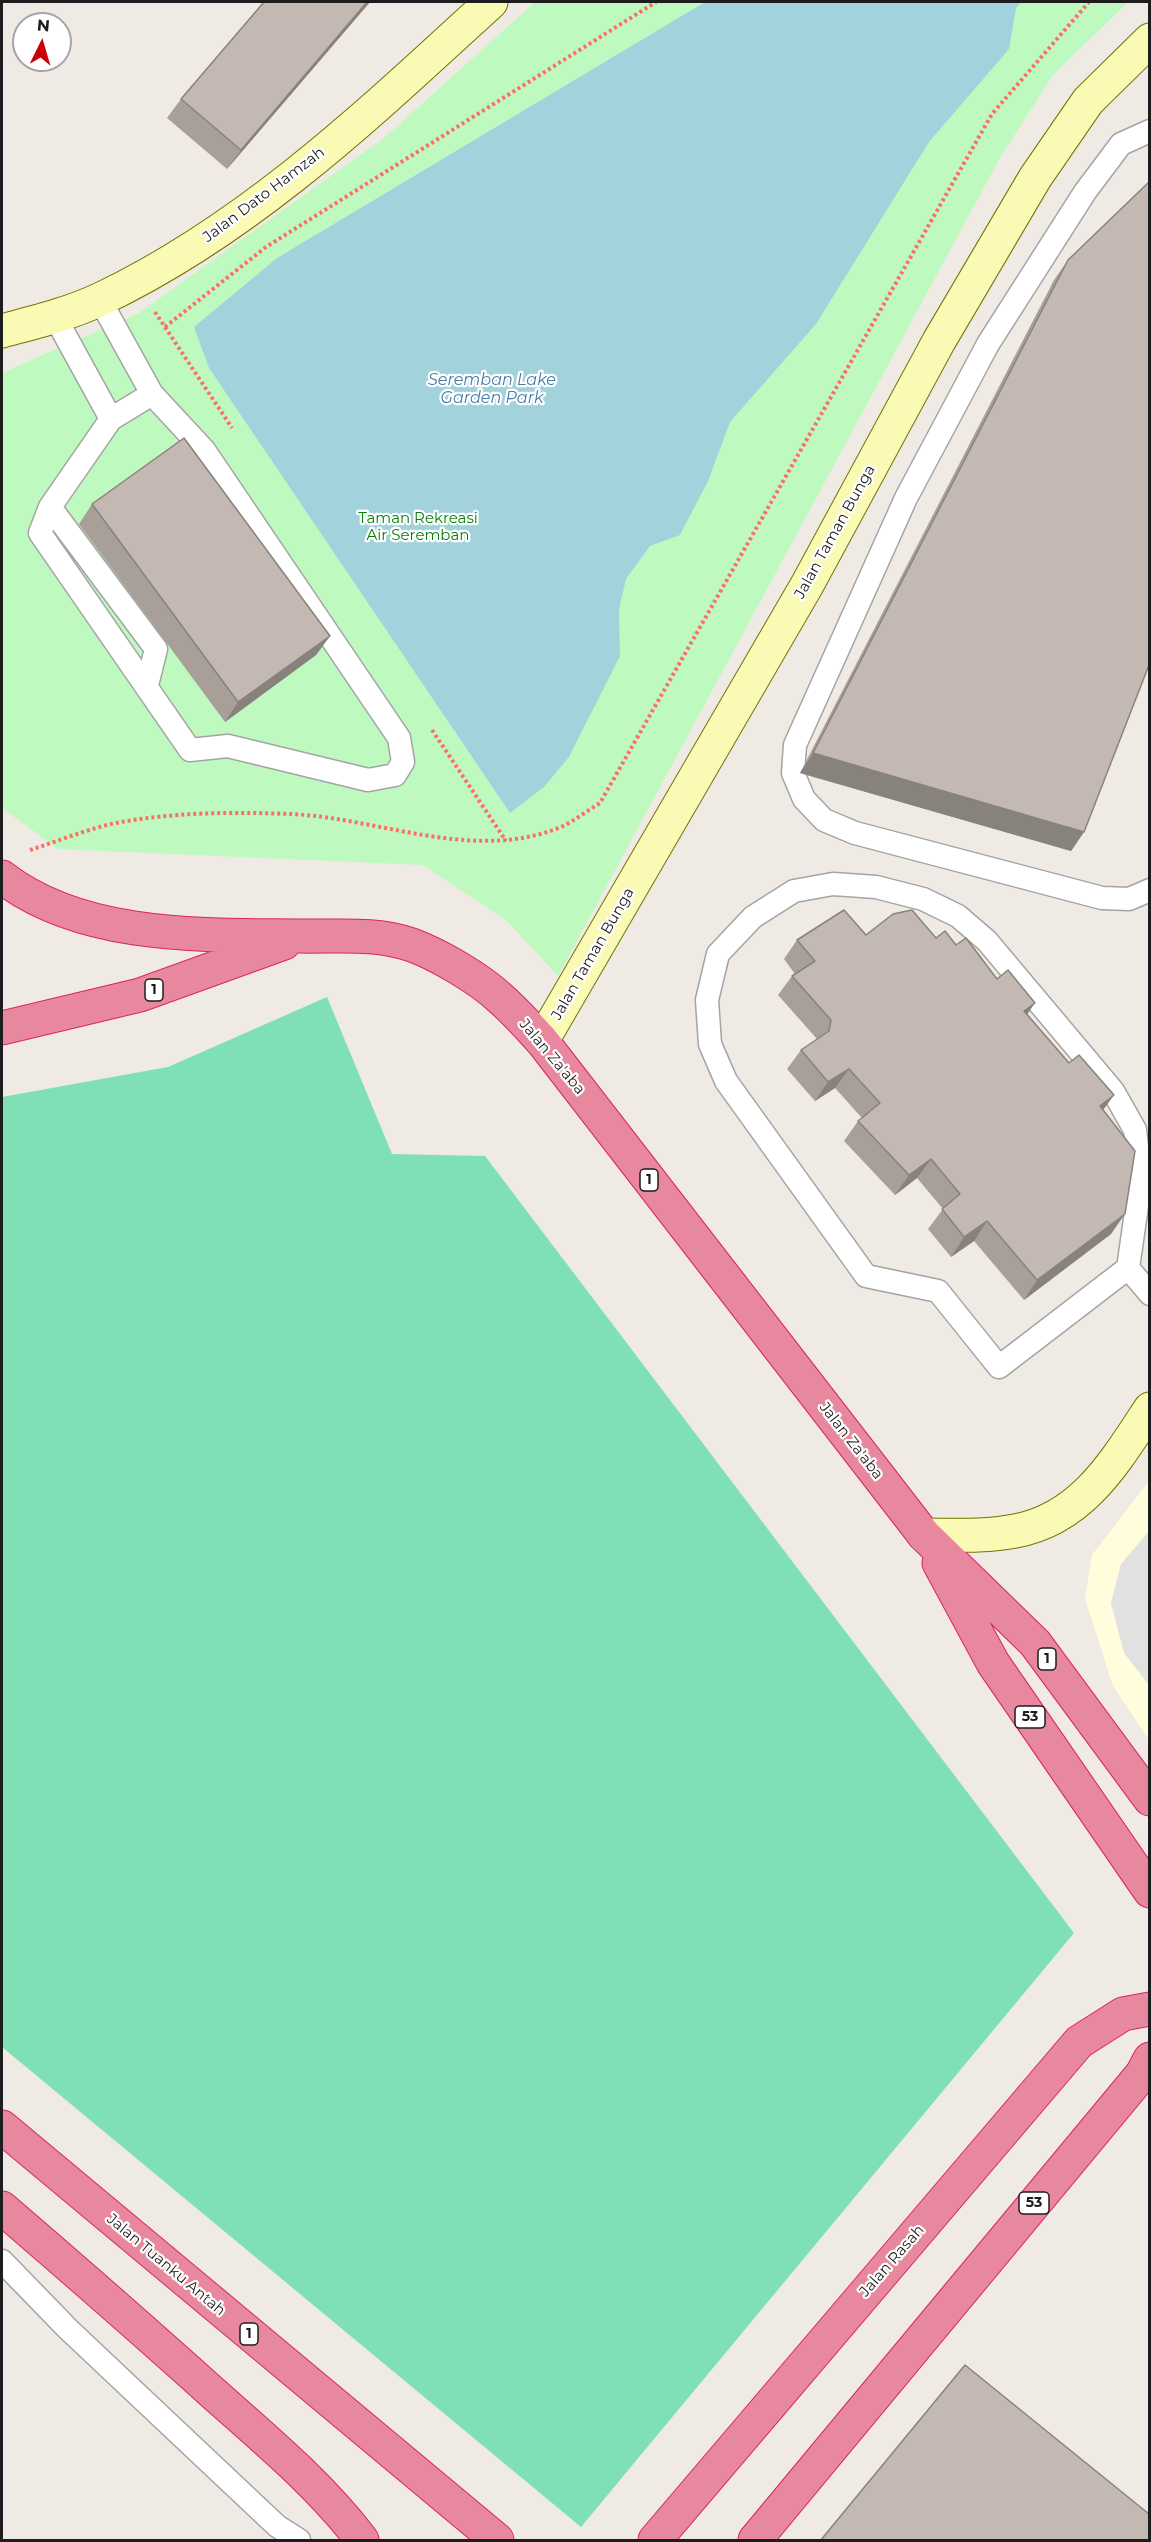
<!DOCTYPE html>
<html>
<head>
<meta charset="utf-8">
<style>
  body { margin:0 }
  #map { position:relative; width:1151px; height:2542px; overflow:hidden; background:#efeae3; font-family:Montserrat,sans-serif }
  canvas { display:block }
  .frame { position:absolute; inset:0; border:3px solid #1d1d1d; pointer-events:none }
  .north { position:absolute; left:12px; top:12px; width:60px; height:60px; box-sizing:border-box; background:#fff; border:2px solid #a5a5a5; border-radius:50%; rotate:5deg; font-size:16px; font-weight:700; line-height:24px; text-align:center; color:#1d1d1d }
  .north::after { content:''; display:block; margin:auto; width:21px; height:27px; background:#ca0009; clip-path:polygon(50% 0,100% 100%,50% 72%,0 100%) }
</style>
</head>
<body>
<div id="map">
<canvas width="1151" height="2542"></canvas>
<div class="frame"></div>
<div class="north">N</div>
</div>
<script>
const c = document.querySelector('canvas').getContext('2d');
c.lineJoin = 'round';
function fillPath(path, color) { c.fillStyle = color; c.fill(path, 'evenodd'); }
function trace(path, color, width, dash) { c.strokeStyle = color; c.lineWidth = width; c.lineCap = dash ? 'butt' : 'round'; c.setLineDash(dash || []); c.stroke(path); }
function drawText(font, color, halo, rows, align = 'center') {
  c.font = font + ' Montserrat,sans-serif'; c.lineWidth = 4.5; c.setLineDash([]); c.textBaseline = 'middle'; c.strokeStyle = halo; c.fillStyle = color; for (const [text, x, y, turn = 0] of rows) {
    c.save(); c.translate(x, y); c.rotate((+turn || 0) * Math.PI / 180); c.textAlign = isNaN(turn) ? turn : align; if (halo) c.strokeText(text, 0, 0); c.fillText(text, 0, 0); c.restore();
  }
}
const education = new Path2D(`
  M1149 1481V1740L1113 1686 1085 1599 1092 1555Z`);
const park = new Path2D(`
  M535 2H1128L1053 75 1001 156 558 976 506 920 423 865 58 849 2 808V373L139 313 384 138Z`);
const pitch = new Path2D(`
  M327 997 392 1154 485 1156 1074 1933 581 2527 2 2047V1097L168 1067Z`);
const parking = new Path2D(`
  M1149 1531V1685L1124 1653 1111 1603 1121 1564Z`);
const water = new Path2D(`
  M705 2H1021L1016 8 1009 49 929 142 816 324 730 422 708 481 680 535 650 546 626 579 619 610 620 656 569 757 544 787 510 813 209 368 194 327 277 258Z`);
const path = new Path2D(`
  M155 312 232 428
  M165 327 266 247 656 2
  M432 730 506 841
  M30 850C62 840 94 826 127 821 181 812 236 812 291 814 380 818 473 863 561 827 574 821 587 811 600 803L992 114 1089 2`);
const lane = new Path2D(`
  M1150 131 1121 144 1085 192 988 344 906 498 795 745 793 773 804 799 824 820 855 833 1102 898 1129 899 1150 890
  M55 317 111 419 50 507 40 533 190 750 228 746 368 780 395 775 403 762 399 738 204 450 152 394 100 300
  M111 419 152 394
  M50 507 156 649 147 685
  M1128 1268 999 1367 938 1291 866 1276 726 1081 710 1044 707 1000 718 954 753 917 794 891 833 884 876 887 923 899 958 916 987 941 1113 1091 1135 1130 1141 1178 1128 1268 1150 1294
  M2 2261 68 2329 277 2526 299 2540`);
const secondary = new Path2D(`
  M2 331C35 322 69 314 101 299 250 228 371 112 491 2
  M542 1041 807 585 939 341 1035 178 1088 101 1150 40
  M924 1535C953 1535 985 1537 1015 1531 1082 1519 1115 1462 1150 1409`);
const highway = new Path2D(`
  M2 877C82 939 202 935 299 936 337 937 375 932 412 945 439 955 480 979 501 999 516 1012 529 1027 542 1041L924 1535 1035 1643 1150 1799
  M2 1028 140 995 284 943
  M939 1563 993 1663 1150 1891
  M2 2127 497 2540
  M2 2208C73 2269 144 2331 214 2394 266 2440 320 2485 362 2540
  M655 2540 1079 2042 1123 2014 1150 2009
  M755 2540 1142 2074 1150 2059`);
const wall = new Path2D(`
  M370 2 227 169 167 118 181 99Z
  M1068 260 1084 832 1071 851 800 773 1054 280Z
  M92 504 330 636 316 655 225 722 79 524Z
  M866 935 936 938 956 945 997 979 1069 1063 1114 1095 1103 1110 1111 1234 1024 1300 974 1241 951 1257 928 1229 943 1209 917 1178 895 1195 844 1141 858 1121 862 1118 835 1088 815 1101 787 1069 801 1050 817 1039 778 995 792 976 795 974 784 959 797 940Z`);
const shadedWall = new Path2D(`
  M367 2H370L227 169 241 150Z
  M330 636 316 655 225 722 238 702Z
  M813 753 1084 832 1071 851 800 773Z
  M1035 1003 1022 1022 1024 1011Z
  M849 1069 835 1088 815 1101 828 1082Z
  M1114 1095 1100 1114V1106Z
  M931 1159 917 1178 895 1195 909 1175Z
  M1125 1214 1111 1234 1024 1300 1037 1280Z
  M987 1221 974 1241 951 1257 964 1237Z`);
const building = new Path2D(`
  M264 2H367L241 150 181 99Z
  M1149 182V665L1084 832 813 753 1068 260Z
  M184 438 330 636 238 702 92 504Z
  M844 910 866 935 893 914 912 910 936 938 945 931 956 945 966 938 997 979 1008 970 1035 1003 1024 1011 1069 1063 1079 1055 1114 1095 1100 1106 1135 1151 1125 1214 1037 1280 987 1221 964 1237 942 1209 960 1194 931 1159 909 1175 858 1121 880 1103 849 1069 828 1082 801 1050 829 1031 831 1020 792 976 815 961 797 940Z
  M965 2365 1149 2514V2541H820Z`);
const shields = [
  [154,990,18],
  [649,1180,18],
  [1047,1659,18],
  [1030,1717,30],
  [1034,2203,30],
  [249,2334,18]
];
const shieldNames = [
  ["1",154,990],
  ["1",649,1180],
  ["1",1047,1659],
  ["53",1030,1717],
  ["53",1034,2203],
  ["1",249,2334]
];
const streetNames = [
  ["Jalan Dato Hamzah",264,195,-37],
  ["Jalan Taman Bunga",835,532,-61],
  ["Jalan Taman Bunga",593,954,-60],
  ["Jalan Za'aba",552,1057,50],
  ["Jalan Za'aba",851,1441,52],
  ["Jalan Rasah",892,2261,-49],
  ["Jalan Tuanku Antah",166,2265,40]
];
const parkNames = [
  ["Taman Rekreasi",418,519],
  ["Air Seremban",418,536]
];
const waterNames = [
  ["Seremban Lake",492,380],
  ["Garden Park",492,398]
];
fillPath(education, '#fffddb');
fillPath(park, '#befac0');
fillPath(pitch, '#7fe0b6');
fillPath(parking, '#e1e1e1');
fillPath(water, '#a2d3dd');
trace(lane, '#a4a4a4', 25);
trace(secondary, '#6e7603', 35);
trace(highway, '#dc2169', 35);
trace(path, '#fc6f66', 4, [3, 3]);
trace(lane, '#fff', 22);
trace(secondary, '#fafab5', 33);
trace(highway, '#e8889f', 33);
fillPath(wall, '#a89f99');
fillPath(shadedWall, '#88827d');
fillPath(building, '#c3b9b2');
trace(building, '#88827d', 1.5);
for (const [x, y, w] of shields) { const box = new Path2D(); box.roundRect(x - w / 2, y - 11, w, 22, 4.5); c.fillStyle = '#fff'; c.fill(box); trace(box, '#1d1d1d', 1.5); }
drawText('bold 14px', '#1d1d1d', null, shieldNames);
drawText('15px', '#1d1d1d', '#fff', streetNames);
drawText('15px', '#097d0e', '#fff', parkNames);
drawText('italic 16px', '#457aa6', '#fff', waterNames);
</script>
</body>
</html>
